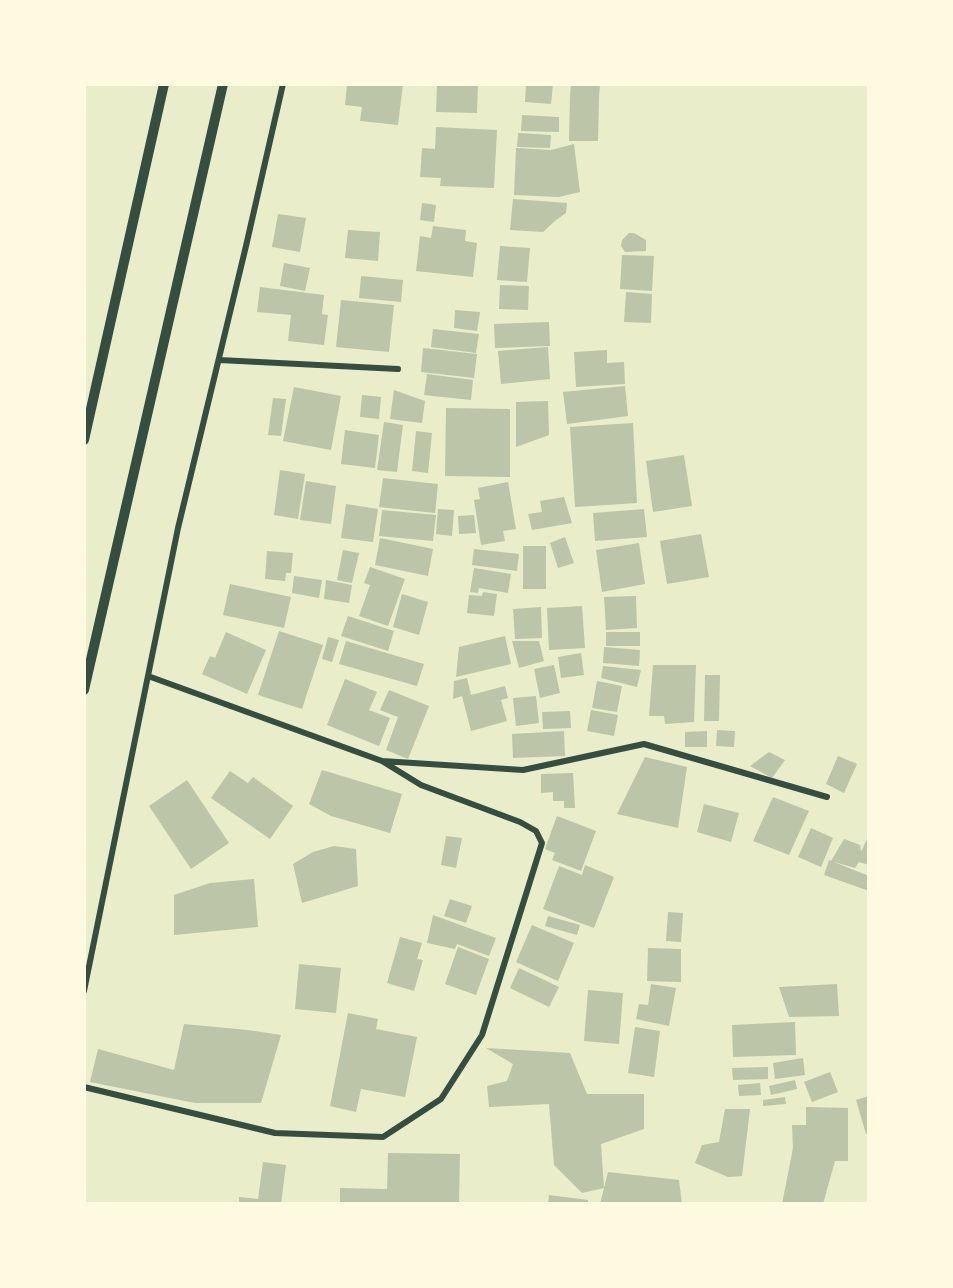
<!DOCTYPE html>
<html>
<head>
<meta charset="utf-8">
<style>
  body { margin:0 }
  #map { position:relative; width:953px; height:1288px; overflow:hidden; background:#e9edc9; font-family:"PT Sans Narrow",sans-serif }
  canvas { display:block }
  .frame { position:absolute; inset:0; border:86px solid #fefae0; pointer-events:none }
</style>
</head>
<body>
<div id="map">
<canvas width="953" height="1288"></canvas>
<div class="frame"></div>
</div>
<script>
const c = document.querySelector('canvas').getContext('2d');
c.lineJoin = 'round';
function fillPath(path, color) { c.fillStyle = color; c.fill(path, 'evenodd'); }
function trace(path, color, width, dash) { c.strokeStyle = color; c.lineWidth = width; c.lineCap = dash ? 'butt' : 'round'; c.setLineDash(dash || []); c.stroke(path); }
const building = new Path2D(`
  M347 84H403L398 125 360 121 362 107 345 105Z
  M437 84H478L477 113 436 112Z
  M526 84H553L551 104 525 102Z
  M571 84H600L599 97 598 141H569L570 96Z
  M522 115 559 117V132L521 131Z
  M436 127 497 130 494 188 440 186 441 178 420 177 422 148 435 149Z
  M518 133 551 135 550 148 517 147Z
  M574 144 580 192 559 197 514 195 516 148 551 150Z
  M513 199 567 203 566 213 556 220 543 232 510 230Z
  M422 203 436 205 434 222 420 220Z
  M278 214 306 218 300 252 272 247Z
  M433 226 466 230 465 241 477 243 473 277 416 271 420 236 431 238Z
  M348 230 380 232 378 261 345 258Z
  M629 233H634L646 240V251L625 252 621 246 622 240Z
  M500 246 530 248 527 282 497 280Z
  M622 255 654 256 652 291 620 289Z
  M284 263 310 268 305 291 280 286Z
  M361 276 403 280 401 302 359 298Z
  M500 285 529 286 528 310 499 309Z
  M260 287 324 295 322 314 328 315 324 345 288 341 291 315 257 312Z
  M626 292 652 294 651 323 624 322Z
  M341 300 394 305 389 352 336 347Z
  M455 310 480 312 477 331 454 328Z
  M549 322 550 346 495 348 494 324Z
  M433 329 479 334 476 353 431 347Z
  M548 347 550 379 501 384 498 351Z
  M423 348 477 354 474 378 421 372Z
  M607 350V363L624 362 625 384 576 387 574 352Z
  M427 374 473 380 471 400 424 395Z
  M625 386 628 416 567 424 563 392Z
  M294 387 341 396 331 450 283 441Z
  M394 390 425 401 422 423 390 419Z
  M362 395 381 397 379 419 360 417Z
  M273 398 286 399 281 436 268 435Z
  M548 401 549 435 516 447V402Z
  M446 408 510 409V477L445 476Z
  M384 422 403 425 397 472 377 470Z
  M633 423 637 503 575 507 570 427Z
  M345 430 379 435 375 468 341 464Z
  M416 431 432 433 428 473 412 471Z
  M684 455 692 506 653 512 646 461Z
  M280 470 305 474 298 519 274 515Z
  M383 478 438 484 435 513 379 507Z
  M306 481 336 486 331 524 300 520Z
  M508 482 516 529 503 531 505 541 481 545 474 500 480 499 478 488Z
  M564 497 572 523 532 530 528 514 542 512 540 501Z
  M346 504 378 509 373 542 341 538Z
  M438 509 454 510 452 536 436 534Z
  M644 509 647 537 595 541 593 513Z
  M382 510 436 515 433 541 379 536Z
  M474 515 476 533 459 534 458 516Z
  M701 534 709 577 667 584 660 541Z
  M565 537 574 563 558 568 550 543Z
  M380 538 433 549 428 576 375 565Z
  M639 543 645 584 602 592 596 550Z
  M523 546H546V589H523Z
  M474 549 519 554 517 571 472 565Z
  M343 550 359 553 352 583 337 580Z
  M267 551 293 553 291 573H286L285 581 265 579Z
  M370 567 405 579 388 626 359 616 370 585 364 583Z
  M474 568 511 574 508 593 479 588 478 593 470 592Z
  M294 576 322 580 319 598 292 593Z
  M326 580 352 585 349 603 324 599Z
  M230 584 291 597 284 628 223 615Z
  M483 592 497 594 494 616 467 613 469 595 482 596Z
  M402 594 428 602 419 635 393 627Z
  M636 596 637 628 606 630 604 597Z
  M582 606 585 648 549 650 547 608Z
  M541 607 542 638 515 639 513 609Z
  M348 616 394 631 388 651 341 636Z
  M279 631 323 645 302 709 258 695Z
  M226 632 266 650 247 694 202 674 210 656 215 658Z
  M606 632H640V646H606Z
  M505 636 511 664 456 677 459 647Z
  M328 637 339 640 332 662 322 659Z
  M346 641 424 664 417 686 339 664Z
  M512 641H539L544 661 519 668Z
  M604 647 640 650 639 666 603 663Z
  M581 653 584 675 561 678 558 657Z
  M554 665 560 693 540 698 534 669Z
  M653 665H696L694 722 665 724 664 716H649Z
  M603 666 641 670 637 687 601 678Z
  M705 675H720L719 721H704Z
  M467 678 471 695 505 686 508 698 501 700 507 721 471 731 462 696 453 699 454 681Z
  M345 679 377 692 369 710 390 718 379 746 327 725Z
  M597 681 622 686 617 712 592 708Z
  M389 690 429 706 408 759 386 750 398 717 380 710Z
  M536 696 539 723 516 726 513 698Z
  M591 710 618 715 614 736 587 731Z
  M570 711 571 728 543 729 542 712Z
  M717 730 735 731 734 747 716 746Z
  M564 731 565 756 513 758 512 734Z
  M707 731V747H685V732Z
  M769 752 785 760 772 778 750 766Z
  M838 756 857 764 844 793 826 784Z
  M645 757 687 767 678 828 617 814Z
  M322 770 402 794 390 833 331 816 309 804Z
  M230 771 248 783 253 777 293 806 270 839 211 798Z
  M573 773 575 808H564V801H553V792L541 793V774Z
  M187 780 229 843 191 869 149 806Z
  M773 797 809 811 789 855 753 841Z
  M704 804 739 813 731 842 697 832Z
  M557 816 596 831 581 871 552 860 555 853 545 849Z
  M811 828 833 838 821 867 798 857Z
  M869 835V865L859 862 855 868 831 861 844 839 860 845 861 852Z
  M446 836 462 838 456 868 441 865Z
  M334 846 356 849 358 886 302 903 293 864 313 852Z
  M829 860 869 876V891L824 875Z
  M585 865 614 877 594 928 543 909 559 866 582 875Z
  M254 879 258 927 174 935V895L210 883Z
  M450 899 472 906 466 923 444 916Z
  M668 912 683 913 681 942 666 941Z
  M433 915 496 938 489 956 457 944 455 949 427 943Z
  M548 916 580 925 577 935 545 926Z
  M532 925 574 943 558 981 516 962Z
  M400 937 422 943 417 959 423 960 414 991 387 983Z
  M458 947 489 959 476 995 445 984Z
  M648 948 681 949V982L647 981Z
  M299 964 341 968 336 1013 295 1009Z
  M519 968 559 987 549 1007 510 988Z
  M651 984 676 988 669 1026 636 1019 639 1004 648 1005Z
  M837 984 839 1016 789 1017 779 987Z
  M588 990 623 993 619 1044 584 1041Z
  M348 1013 378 1019 376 1029 417 1037 405 1097 361 1089 356 1112 330 1106Z
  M795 1022 796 1055 733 1057 732 1025Z
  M184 1024 248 1030 281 1035 261 1103H195L90 1082 98 1049 174 1070Z
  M635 1027 660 1031 654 1077 628 1073Z
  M486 1048 570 1053 587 1094H644V1129L601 1144 604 1188 608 1172 679 1180 682 1204H600L604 1188 582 1193 554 1165 549 1104 489 1107 487 1086 507 1081 513 1064Z
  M803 1058 805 1075 775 1079 773 1063Z
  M768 1067V1079L733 1080 732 1068Z
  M830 1072 838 1092 812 1102 804 1082Z
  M795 1080 797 1089 771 1095 769 1086Z
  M760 1083 761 1095 739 1096 738 1085Z
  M869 1096V1133L866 1134 856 1100Z
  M785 1097 786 1104 763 1106V1100Z
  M806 1107 848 1108V1161H835L823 1204H782L793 1148 792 1125H806Z
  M725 1109H750L742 1176 728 1177 695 1163 702 1145 719 1142Z
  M388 1153 460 1154 459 1204H340V1188L387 1189Z
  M263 1162 286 1165 281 1204H239V1197L258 1199Z
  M549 1195 588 1200V1204H548Z`);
const minor = new Path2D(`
  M219 360 398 369
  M148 676 382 761 523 770 644 744 827 797
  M84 991 178 528 246 246 283 84
  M84 1087 275 1133 383 1137 441 1099 482 1035 542 843 536 831 520 822 421 785 382 761`);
const tertiary = new Path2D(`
  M84 440 164 84
  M84 690 223 84`);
fillPath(building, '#bcc5a7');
trace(minor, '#344e41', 6);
trace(tertiary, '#344e41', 10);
</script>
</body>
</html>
